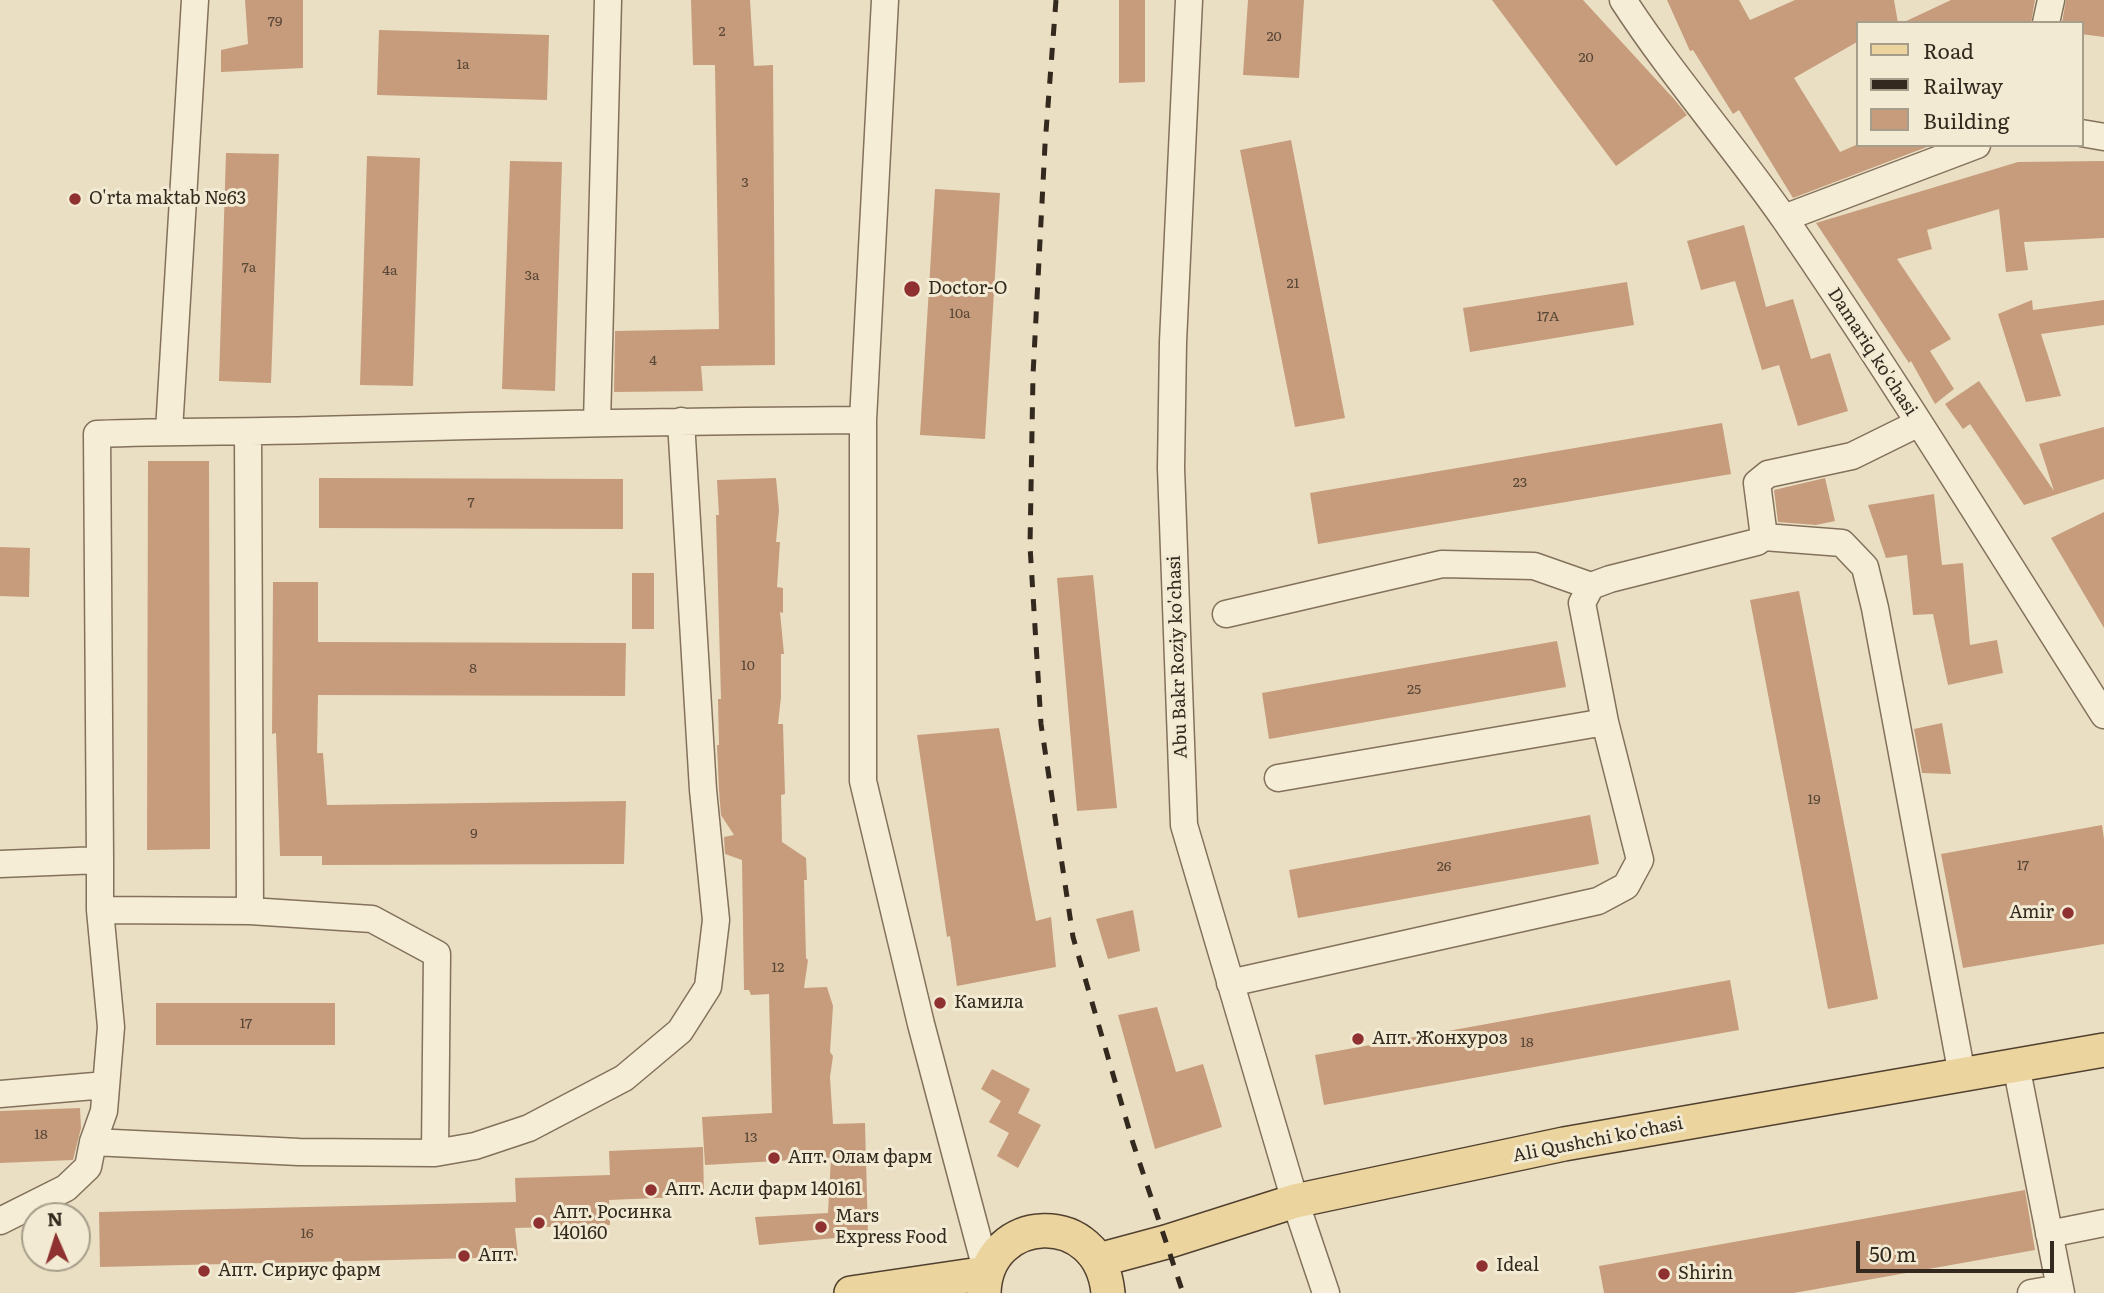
<!DOCTYPE html>
<html>
<head>
<meta charset="utf-8">
<style>
  body { margin:0 }
  #map { position:relative; width:2104px; height:1293px; overflow:hidden; background:#eadfc3; font-family:Literata,serif }
  canvas { display:block }
  .legend { position:absolute; left:1856px; top:21px; width:228px; height:126px; box-sizing:border-box; background:#f2ead2; border:2px solid #a69d8a; margin:0; padding:9px 12px; list-style:none; font-size:21px; color:#34291e }
  .legend li { display:flex; align-items:center; gap:14px; height:35px }
  .legend b { width:35px; border:2px solid #a69d8a }
  .north { position:absolute; left:21px; top:1202px; width:70px; height:70px; box-sizing:border-box; background:#f2ead2; border:2px solid #a69d8a; border-radius:50%; rotate:357deg; font-size:19px; font-weight:700; line-height:28px; text-align:center; color:#34291e }
  .north::after { content:''; display:block; margin:auto; width:24px; height:32px; background:#8e3130; clip-path:polygon(50% 0,100% 100%,50% 72%,0 100%) }
  .scale { position:absolute; left:1856px; top:1241px; width:198px; height:32px; box-sizing:border-box; border:4px solid #34291e; border-top:0; padding-left:9px; font-size:21px; line-height:24px; white-space:nowrap; color:#34291e; -webkit-text-stroke:5px #f2ead2; paint-order:stroke }
</style>
</head>
<body>
<div id="map">
<canvas width="2104" height="1293"></canvas>
<ul class="legend">
<li><b style="height:9px;background:#ebd49e"></b>Road</li>
<li><b style="height:9px;background:#34291e"></b>Railway</li>
<li><b style="height:19px;background:#c69c7c"></b>Building</li>
</ul>
<div class="north">N</div>
<div class="scale">50 m</div>
</div>
<script>
const c = document.querySelector('canvas').getContext('2d');
c.lineJoin = 'round';
function fillPath(path, color) { c.fillStyle = color; c.fill(path, 'evenodd'); }
function trace(path, color, width, dash) { c.strokeStyle = color; c.lineWidth = width; c.lineCap = dash ? 'butt' : 'round'; c.setLineDash(dash || []); c.stroke(path); }
function drawText(font, color, halo, rows, align = 'center') {
  c.font = font + ' Literata,serif'; c.lineWidth = 6; c.setLineDash([]); c.textBaseline = 'middle'; c.strokeStyle = halo; c.fillStyle = color; for (const [text, x, y, turn = 0] of rows) {
    c.save(); c.translate(x, y); c.rotate((+turn || 0) * Math.PI / 180); c.textAlign = isNaN(turn) ? turn : align; if (halo) c.strokeText(text, 0, 0); c.fillText(text, 0, 0); c.restore();
  }
}
const building = new Path2D(`
  M245 0H303V68L221 72V50L248 44Z
  M691 0H750L754 66 773 65 775 365 701 366 703 391 614 392 615 331 719 329 715 65H693Z
  M1119 0H1145V82L1119 83Z
  M1248 0H1304L1299 78 1243 75Z
  M1492 0H1583L1674 99 1687 115 1616 166Z
  M1667 0H1739L1750 20 1795 0H1894L1898 23H1857V42L1794 78 1840 152 1856 145H1932L1793 198 1739 110 1733 114 1693 50 1690 51Z
  M1951 0H2035L2031 23H1902Z
  M2066 0H2104V37L2081 34V23H2062Z
  M379 30 549 35 547 100 377 95Z
  M1291 140 1345 418 1295 427 1240 150Z
  M226 153 279 154 271 383 219 381Z
  M367 156 420 158 413 386 360 385Z
  M510 161 562 162 555 391 502 389Z
  M2104 161V238L2024 242 2028 270 2006 272 1999 209 1927 230 1932 249 1897 259 1951 339 1930 351 1954 389 1935 404 1911 361 1909 363 1816 223 2018 162Z
  M935 189 1000 193 985 439 920 435Z
  M1744 225 1766 307 1793 299 1811 359 1830 353 1848 411 1798 426 1779 365 1762 370 1735 281 1701 290 1687 241Z
  M1627 282 1634 325 1470 352 1463 308Z
  M2032 300 2033 310 2104 300V325L2041 334 2061 396 2026 402 1998 314Z
  M1979 381 2054 491 2039 444 2104 427V479L2024 505 1970 424 1963 429 1945 404Z
  M1722 423 1731 474 1318 544 1310 493Z
  M148 461H209L210 849 147 850Z
  M319 478 623 479V529L319 528Z
  M776 478 779 510 776 542H780L777 587 783 588V613L780 612 784 654H781V697L778 724H783L785 794 781 795 782 842 806 858 807 880H804L806 958 808 960 804 988 827 987 833 1006 830 1052 833 1056 830 1077 833 1124 865 1123 868 1235 759 1245 755 1217 828 1213 831 1158 705 1165 702 1117 772 1113 769 994 751 995 749 990H744L742 860 725 854 724 837 734 835 721 815 719 790 717 745H719L718 699H721L716 515H719L717 480Z
  M1825 478 1835 521 1816 525 1778 522 1774 490Z
  M1934 494 1942 565 1963 563 1970 645 1997 640 2003 673 1948 685 1933 614 1913 615 1907 555 1886 558 1868 505Z
  M2104 512V628L2051 538Z
  M0 547 30 548 29 597 0 596Z
  M632 573H654V629H632Z
  M1093 575 1117 808 1077 811 1057 578Z
  M273 582H318V642L626 643 625 696 318 695 317 753H323L327 805 626 801 624 864 322 865V856H280L276 733 272 734Z
  M1799 591 1878 999 1828 1009 1750 600Z
  M1557 641 1566 687 1269 739 1262 693Z
  M1942 723 1951 774 1922 773 1914 729Z
  M999 728 1036 921 1051 917 1056 967 957 986 950 936 947 937 917 735Z
  M1590 815 1599 864 1298 918 1289 870Z
  M2102 825 2104 839V944L1963 968 1941 854Z
  M1133 910 1140 951 1108 959 1096 919Z
  M1730 980 1739 1030 1324 1105 1315 1055Z
  M156 1003H335V1045H156Z
  M1157 1007 1176 1072 1203 1064 1222 1127 1155 1149 1118 1015Z
  M992 1069 1030 1089 1018 1113 1041 1125 1018 1168 997 1156 1009 1133 989 1122 1001 1101 981 1089Z
  M80 1108 81 1128 73 1160 0 1163V1111Z
  M703 1147 704 1196 609 1200 610 1225 515 1228 518 1257 100 1267 99 1212 516 1202 515 1178 610 1175 609 1151Z
  M2025 1190 2035 1250 1794 1293H1604L1599 1266Z`);
const minor = new Path2D(`
  M885 0 863 420V781L921 1024 987 1273
  M1189 0 1173 342 1171 468 1184 825 1295 1201 1326 1293
  M1623 0C1673 77 1734 146 1786 221 1897 383 1999 550 2104 715
  M2046 23 2051 0
  M2081 133 2104 137
  M1784 218 1977 145
  M597 423 608 0
  M169 431 195 0
  M248 432 250 911
  M1764 537 1842 543 1865 567 1875 608 1962 1075
  M1226 614 1442 564 1534 566 1591 586
  M1278 778 1605 722
  M0 864 100 860 97 434C170 431 243 432 315 430 498 425 680 421 863 420
  M100 910 250 911 372 919 437 954 435 1153
  M1230 983 1598 901 1626 886 1640 860 1605 722 1582 603 1591 586 1610 579 1757 542 1764 537 1757 483 1768 474 1852 456 1919 423
  M2016 1065 2061 1293
  M0 1094 106 1085
  M93 1142 299 1152 435 1153 475 1146 529 1128 624 1078 680 1031 708 987 716 920 703 790 681 421
  M0 1221 66 1188 88 1167 93 1142 104 1111 111 1027 100 910V860
  M2049 1234 2104 1223
  M2031 1293 2060 1288`);
const major = new Path2D(`
  M1099 1260 1166 1242 1295 1201 1564 1144 2104 1050
  M851 1293 987 1273
  M984 1293C986 1213 1100 1207 1108 1293`);
const rail = new Path2D(`
  M1056 0 1045 145 1033 375 1030 546 1041 724 1073 937 1133 1143 1183 1293`);
const markers = [
  [75,199,7,"#8e3130"],
  [912,289,9,"#8e3130"],
  [2068,913,7,"#8e3130"],
  [940,1003,7,"#8e3130"],
  [1358,1039,7,"#8e3130"],
  [774,1158,7,"#8e3130"],
  [651,1190,7,"#8e3130"],
  [539,1223,7,"#8e3130"],
  [821,1227,7,"#8e3130"],
  [464,1256,7,"#8e3130"],
  [1482,1266,7,"#8e3130"],
  [204,1271,7,"#8e3130"],
  [1664,1274,7,"#8e3130"]
];
const numberNames = [
  ["79",275,22],
  ["2",722,32],
  ["20",1274,37],
  ["20",1586,58],
  ["1a",463,65],
  ["3",745,183],
  ["7a",249,268],
  ["4a",390,271],
  ["3a",532,276],
  ["21",1293,284],
  ["10а",960,314],
  ["17A",1548,317],
  ["4",653,361],
  ["23",1520,483],
  ["7",471,503],
  ["10",748,666],
  ["8",473,669],
  ["25",1414,690],
  ["19",1814,800],
  ["9",474,834],
  ["17",2023,866],
  ["26",1444,867],
  ["12",778,968],
  ["17",246,1024],
  ["18",1527,1043],
  ["18",41,1135],
  ["13",751,1138],
  ["16",307,1234]
];
const poiNames = [
  ["O'rta maktab №63",89,199],
  ["Doctor-O",928,289],
  ["Amir",2054,913,"right"],
  ["Камила",954,1003],
  ["Апт. Жонхуроз",1372,1039],
  ["Апт. Олам фарм",788,1158],
  ["Апт. Асли фарм 140161",665,1190],
  ["Апт. Росинка",553,1213],
  ["140160",553,1234],
  ["Mars",835,1217],
  ["Express Food",835,1238],
  ["Апт.",478,1256],
  ["Ideal",1496,1266],
  ["Апт. Сириус фарм",218,1271],
  ["Shirin",1678,1274]
];
const streetNames = [
  ["Damariq ko'chasi",1872,352,57],
  ["Abu Bakr Roziy ko'chasi",1178,657,-92],
  ["Ali Qushchi ko'chasi",1598,1140,-11]
];
fillPath(building, '#c69c7c');
trace(minor, '#83715c', 29);
trace(major, '#51402f', 36);
trace(minor, '#f6edd6', 26);
trace(major, '#ebd49e', 33);
trace(rail, '#34291e', 5, [12, 12]);
for (const [x, y, r, color] of markers) { const dot = new Path2D(); dot.arc(x, y, r, 0, 2 * Math.PI); c.fillStyle = color; c.fill(dot); trace(dot, '#f2ead2', 2.5); }
drawText('14px', '#584636', null, numberNames);
drawText('18px', '#34291e', '#f2ead2', poiNames, 'left');
drawText('18px', '#34291e', '#f2ead2', streetNames);
</script>
</body>
</html>
